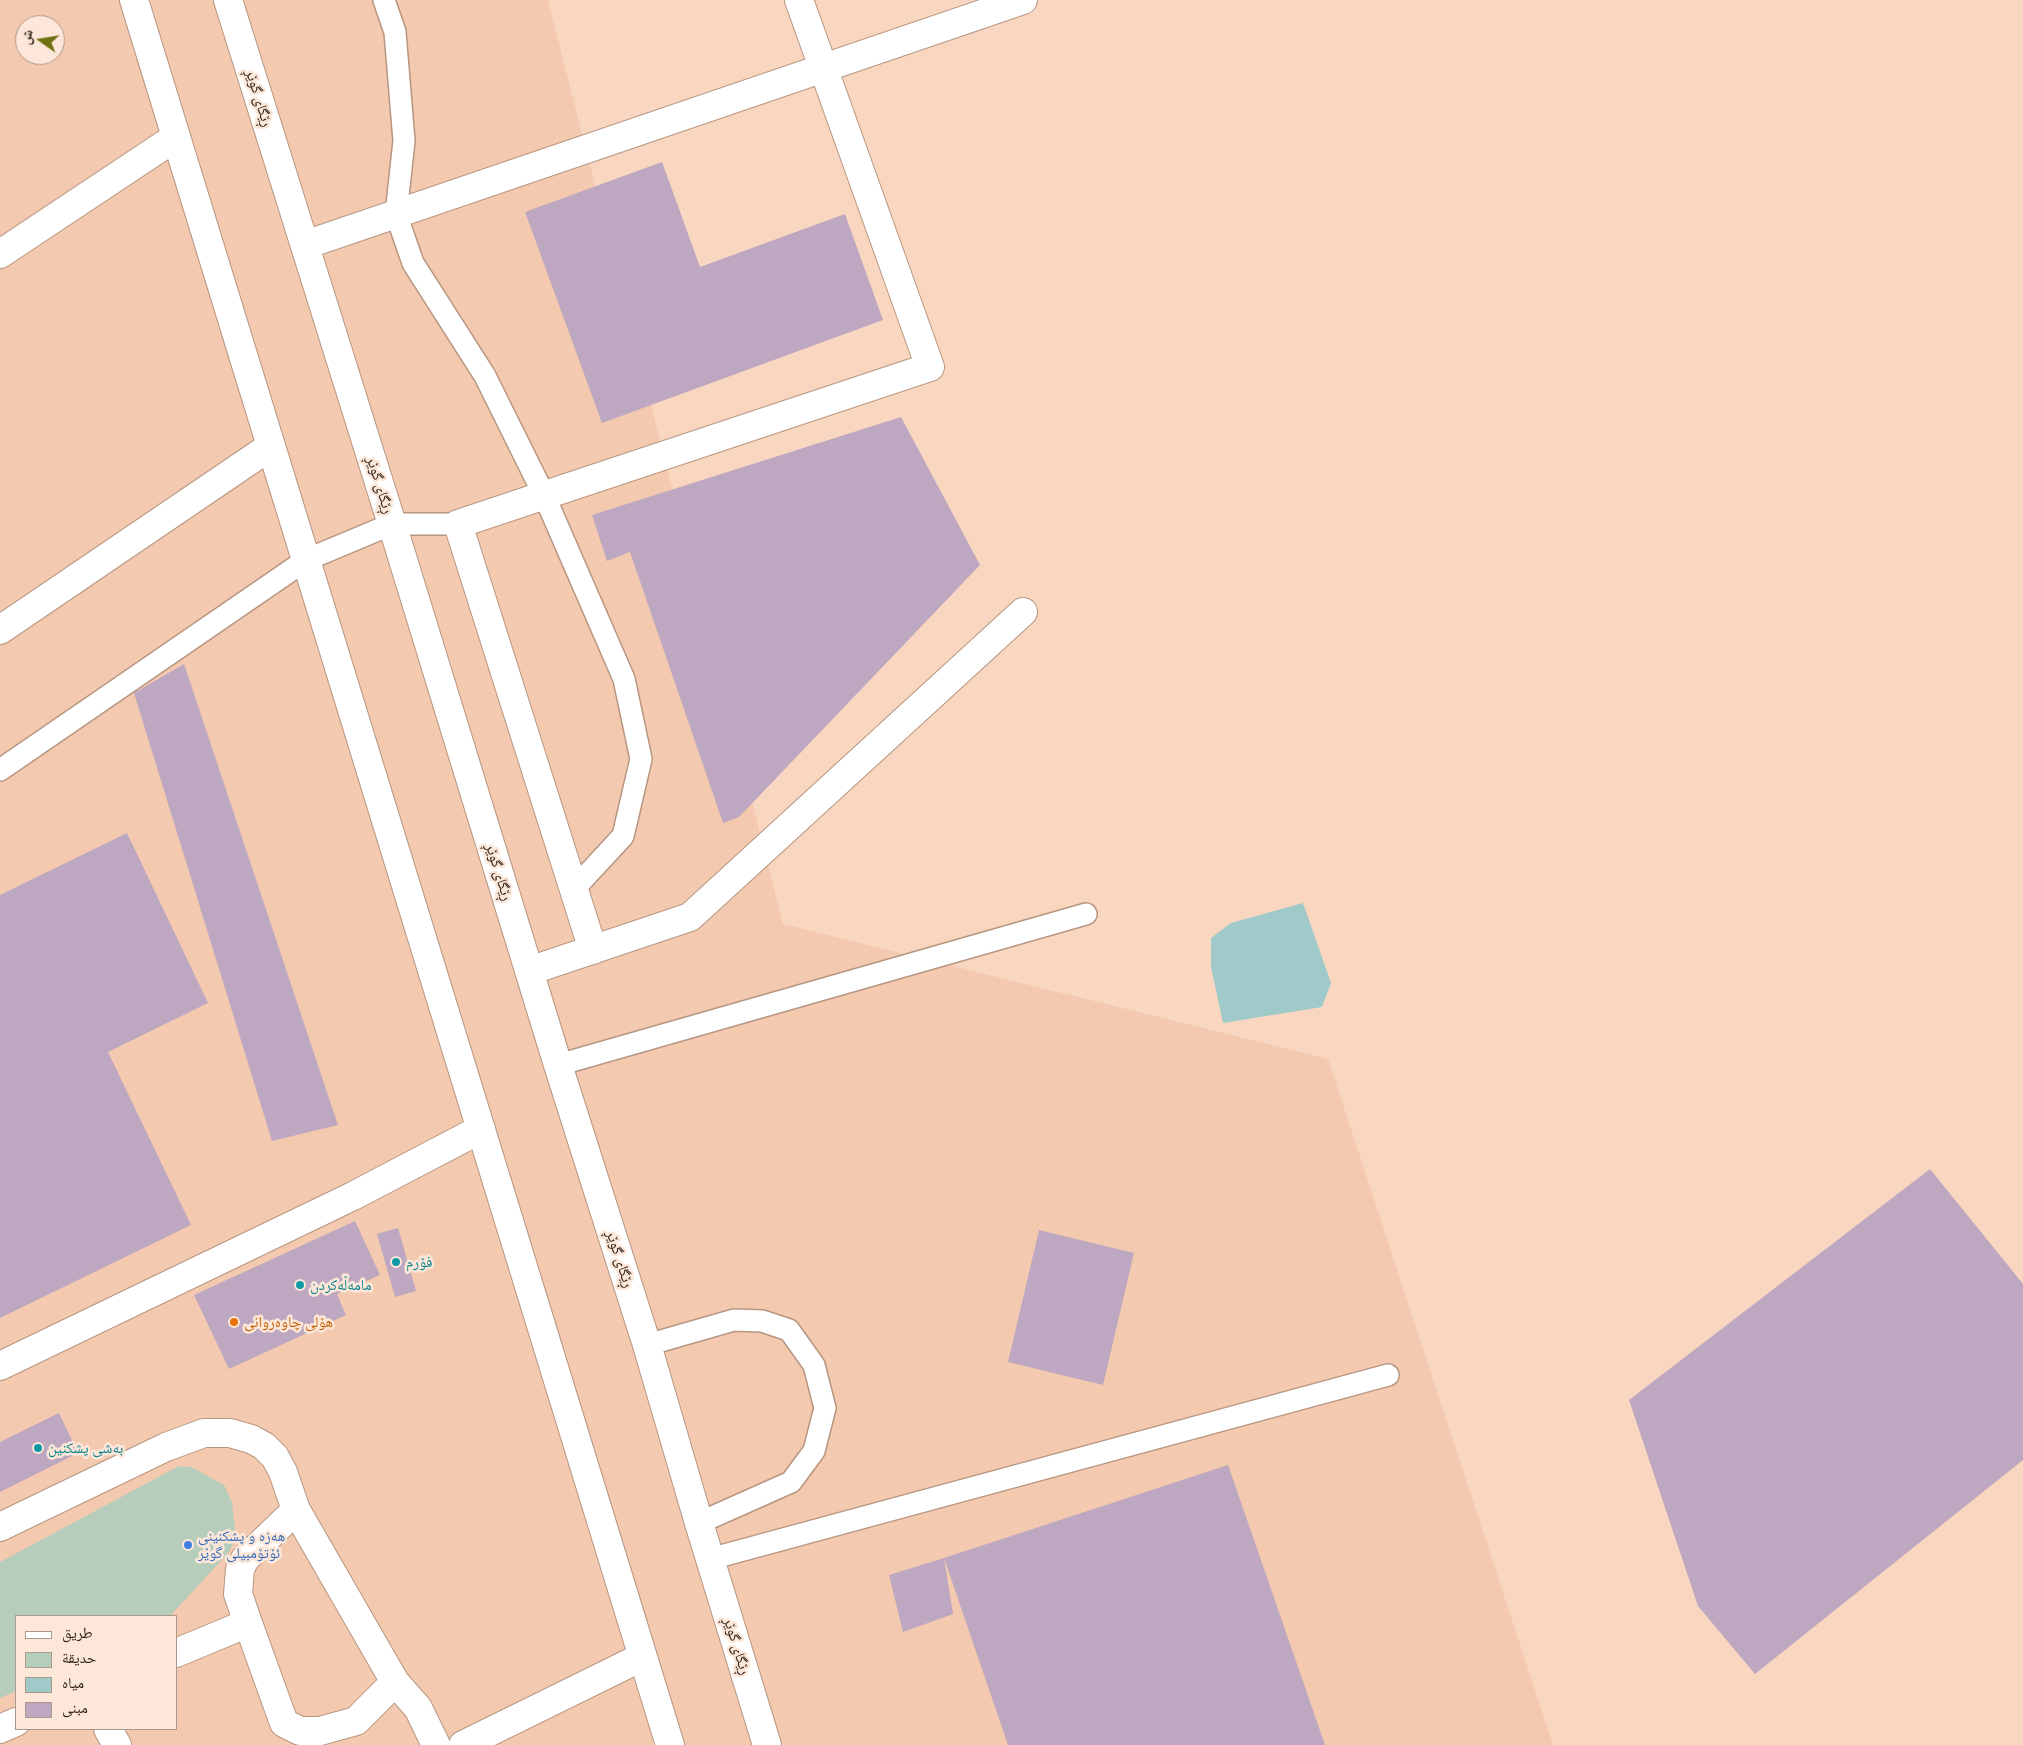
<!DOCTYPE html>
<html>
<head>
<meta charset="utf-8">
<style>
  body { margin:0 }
  #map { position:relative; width:2023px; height:1745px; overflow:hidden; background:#f9d6c0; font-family:"Golos Text","Noto Naskh Arabic",sans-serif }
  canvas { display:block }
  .legend { position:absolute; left:15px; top:1615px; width:162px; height:115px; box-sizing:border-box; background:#fce7d9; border:1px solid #aa988c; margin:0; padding:6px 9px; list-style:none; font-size:15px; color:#2e2219 }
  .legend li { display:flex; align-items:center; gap:10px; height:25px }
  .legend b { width:25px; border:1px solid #aa988c }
  .north { position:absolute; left:15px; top:15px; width:50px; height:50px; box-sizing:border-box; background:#fce7d9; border:1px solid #aa988c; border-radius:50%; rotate:283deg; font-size:14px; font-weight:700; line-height:20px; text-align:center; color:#2e2219 }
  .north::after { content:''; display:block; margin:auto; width:18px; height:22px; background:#717013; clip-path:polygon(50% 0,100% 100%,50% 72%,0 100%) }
</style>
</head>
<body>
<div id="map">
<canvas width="2023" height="1745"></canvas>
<ul class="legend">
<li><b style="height:6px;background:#fff"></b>طريق</li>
<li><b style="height:14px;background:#b7cdbc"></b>حديقة</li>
<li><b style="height:14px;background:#a0c9c9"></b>مياه</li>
<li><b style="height:14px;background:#bea7c0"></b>مبنى</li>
</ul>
<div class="north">ش</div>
</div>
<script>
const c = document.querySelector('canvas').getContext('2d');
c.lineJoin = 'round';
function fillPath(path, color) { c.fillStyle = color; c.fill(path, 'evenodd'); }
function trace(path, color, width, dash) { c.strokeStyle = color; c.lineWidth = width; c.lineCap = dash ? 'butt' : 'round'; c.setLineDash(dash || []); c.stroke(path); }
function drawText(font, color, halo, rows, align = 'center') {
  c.font = font + ' "Golos Text","Noto Naskh Arabic",sans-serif'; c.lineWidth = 5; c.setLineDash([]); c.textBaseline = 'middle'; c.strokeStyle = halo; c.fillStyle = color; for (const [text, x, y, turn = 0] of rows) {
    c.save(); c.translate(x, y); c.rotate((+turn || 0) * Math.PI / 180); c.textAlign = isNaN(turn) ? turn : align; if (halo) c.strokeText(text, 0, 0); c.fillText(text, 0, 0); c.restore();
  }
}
const built = new Path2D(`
  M0 0H548L783 924 1328 1059 1553 1745H0ZM25 25H55V55H25ZM16 1616H176V1729H16Z`);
const green = new Path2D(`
  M179 1466 191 1467 224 1485 232 1502 236 1537 229 1552 170 1616H16V1691L0 1698V1562Z`);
const water = new Path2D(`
  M1303 903 1331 983 1322 1007 1223 1023 1211 967V938L1231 923Z`);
const building = new Path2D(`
  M662 162 700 267 845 214 883 320 602 423 525 212Z
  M901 417 980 565 739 817 723 823 630 552 607 561 592 515Z
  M184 664 338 1125 272 1141 134 693Z
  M127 833 208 1003 108 1052 191 1225 0 1318V895Z
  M1930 1169 2023 1284V1460L1755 1674 1698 1606 1629 1400Z
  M355 1221 380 1275 337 1294 346 1315 229 1369 194 1295Z
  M398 1228 416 1291 395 1297 377 1234Z
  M1039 1230 1134 1253 1103 1385 1008 1362Z
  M59 1413 78 1453 0 1492V1442Z
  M1228 1465 1325 1745H1008L944 1558Z
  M944 1558 953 1614 903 1632 889 1575Z`);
const service = new Path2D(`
  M384 0 395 32 404 141 396 214 413 263 485 376 544 495 624 679 641 759 623 836 574 889
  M0 770 306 560 392 524H458
  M558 1065 1086 914
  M647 1345 734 1320 762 1321 789 1330 814 1365 825 1408 814 1451 791 1482 699 1523
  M710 1559 1388 1375`);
const minor = new Path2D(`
  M305 245 1023 0
  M0 254 176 137
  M0 630 271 446
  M593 950 458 524 930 367 799 0
  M529 971 690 917 1023 612
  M0 1366 353 1196 481 1129
  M0 1527 166 1447 204 1433H230L251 1439 264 1446 275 1457 283 1472 296 1510 395 1682
  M248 1623 238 1594 240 1569 245 1559 296 1510
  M176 1653 248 1623 284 1723 300 1731H320L356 1721 395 1682 418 1708 436 1745
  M0 1729 16 1722
  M108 1729 117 1745
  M463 1745 642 1657`);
const trunk = new Path2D(`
  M134 0 670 1745
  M228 0 392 524 558 1065 647 1345 699 1523 767 1745`);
const markers = [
  [396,1262,5,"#0f9aa8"],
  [300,1285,5,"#0f9aa8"],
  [234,1322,5,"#e8710a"],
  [38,1448,5,"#0f9aa8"],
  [188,1545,5,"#3f7fe0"]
];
const streetNames = [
  ["ڕێگای گوێڕ",259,98,73],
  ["ڕێگای گوێڕ",380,485,73],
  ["ڕێگای گوێڕ",499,872,73],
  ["ڕێگای گوێڕ",620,1259,72],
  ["ڕێگای گوێڕ",737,1646,73]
];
const cultureNames = [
  ["فۆرم",406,1262],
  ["مامەڵەکردن",310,1285],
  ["به‌شی پشكنین",48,1448]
];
const foodNames = [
  ["هۆلی چاوه‌روانی",244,1322]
];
const shopNames = [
  ["هه‌زه‌ و پشكنینی",198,1536],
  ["ئۆتۆمبیلی گوێر",198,1553]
];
fillPath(built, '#f3c9af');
fillPath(green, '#b7cdbc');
fillPath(water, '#a0c9c9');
fillPath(building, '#bea7c0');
trace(service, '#b79681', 24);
trace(minor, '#b79681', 30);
trace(trunk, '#b79681', 30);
trace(service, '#fff', 21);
trace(minor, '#fff', 28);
trace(trunk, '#fff', 28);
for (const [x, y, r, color] of markers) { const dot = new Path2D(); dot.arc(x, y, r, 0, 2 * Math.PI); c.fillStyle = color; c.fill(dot); trace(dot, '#fce7d9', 2); }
drawText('15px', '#2e2219', '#fce7d9', streetNames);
drawText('15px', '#0d838f', '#fce7d9', cultureNames, 'left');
drawText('15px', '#c56008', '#fce7d9', foodNames, 'left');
drawText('15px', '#366cbe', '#fce7d9', shopNames, 'left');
</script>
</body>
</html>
